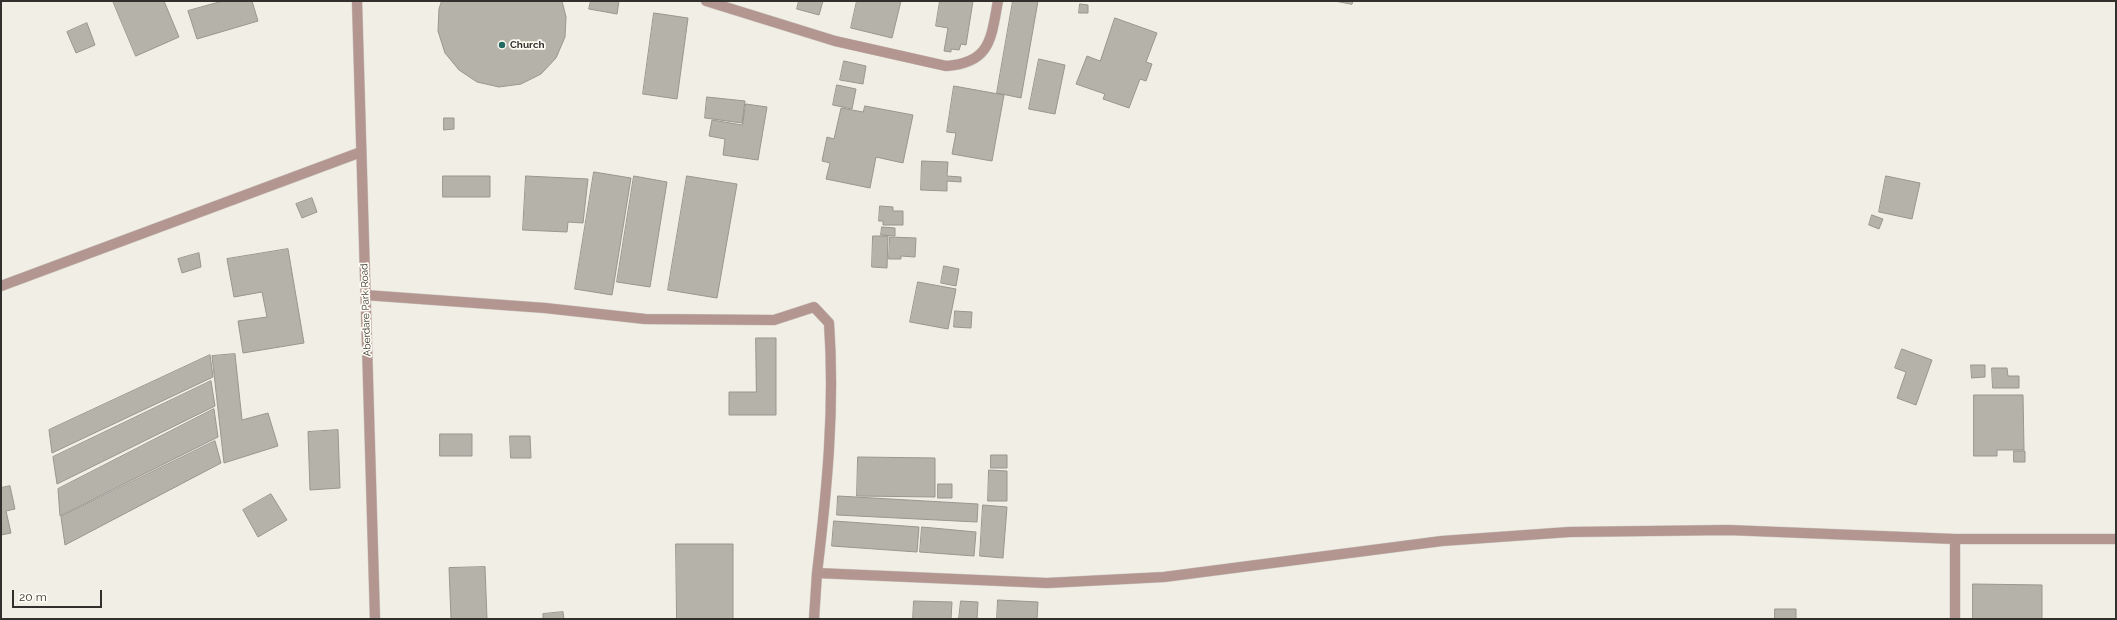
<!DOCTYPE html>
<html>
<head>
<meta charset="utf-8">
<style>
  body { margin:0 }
  #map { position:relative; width:2117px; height:620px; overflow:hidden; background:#f1eee6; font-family:Raleway,sans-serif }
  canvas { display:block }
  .frame { position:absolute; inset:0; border:2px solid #31302d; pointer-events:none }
  .scale { position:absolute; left:12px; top:590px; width:90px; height:18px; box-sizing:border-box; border:2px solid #31302d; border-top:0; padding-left:5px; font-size:12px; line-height:14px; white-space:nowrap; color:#31302d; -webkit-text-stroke:3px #fffcf3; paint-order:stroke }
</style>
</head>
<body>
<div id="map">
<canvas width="2117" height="620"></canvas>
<div class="frame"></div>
<div class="scale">20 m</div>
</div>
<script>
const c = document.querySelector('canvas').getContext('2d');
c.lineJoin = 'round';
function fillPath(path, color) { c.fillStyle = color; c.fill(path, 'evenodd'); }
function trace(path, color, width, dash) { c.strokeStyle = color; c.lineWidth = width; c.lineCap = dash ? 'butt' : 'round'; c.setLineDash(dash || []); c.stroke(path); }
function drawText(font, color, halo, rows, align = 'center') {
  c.font = font + ' Raleway,sans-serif'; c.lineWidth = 3.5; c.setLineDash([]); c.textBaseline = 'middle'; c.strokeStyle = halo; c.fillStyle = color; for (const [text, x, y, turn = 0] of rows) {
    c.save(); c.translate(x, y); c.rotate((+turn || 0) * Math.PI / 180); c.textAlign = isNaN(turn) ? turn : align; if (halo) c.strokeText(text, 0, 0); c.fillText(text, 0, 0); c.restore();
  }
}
const building = new Path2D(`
  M113 1H164L179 37 136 56Z
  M223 1H252L258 21 197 39 188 11Z
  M442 1H562L566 17 565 37 556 58 541 74 521 84 499 87 477 82 459 70 445 53 438 31 439 9Z
  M591 1H619L617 14 589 9Z
  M799 1H823L819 15 797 9Z
  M857 1H901L892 38 851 28Z
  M940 1H973L966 45 961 44 959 50 951 49V52L944 51 948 28 936 26Z
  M1013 1H1038L1021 98 997 93Z
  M1335 1H1353L1352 4Z
  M1080 4 1088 5V13H1079Z
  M654 13 688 18 677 99 643 94Z
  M1115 18 1157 33 1146 62 1152 64 1146 81 1140 79 1129 108 1103 99 1105 94 1076 84 1087 56 1100 61Z
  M87 23 95 45 76 53 67 32Z
  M1039 59 1065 65 1055 114 1029 109Z
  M844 61 866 66 863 84 840 80Z
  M837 85 856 89 852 109 833 105Z
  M954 86 1004 95 992 161 952 154 956 133 947 132Z
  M707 97 745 101 742 123 705 118Z
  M746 104 767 107 758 160 723 155 725 139 709 136 712 120 742 125Z
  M865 106 913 115 903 163 876 157 870 188 826 179 830 163 822 161 827 137 834 139 841 108 863 112Z
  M444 118H454V129L444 130Z
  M922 161 948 162 947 176 961 177V182L947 181V191L921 190Z
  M594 172 631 178 612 295 575 289Z
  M443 176H490V197H443Z
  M526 176 588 179 583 223 568 222 567 232 523 230Z
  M634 176 667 182 650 287 617 282Z
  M687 176 737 184 717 298 668 290Z
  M1886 176 1920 183 1912 219 1879 212Z
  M312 198 317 212 302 218 296 204Z
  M880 206 893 207V211H903V225H883V221H879Z
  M1872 215 1883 219 1879 229 1869 225Z
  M882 227 895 228V236L881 235Z
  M873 236H888L887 268 872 267Z
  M890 237 916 238 915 257 901 256V259H889Z
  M288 249 304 343 243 353 238 321 267 317 262 292 234 297 227 259Z
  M199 253 201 267 182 273 178 259Z
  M944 266 959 269 956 286 941 283Z
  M918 282 956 289 948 329 910 322Z
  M955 311 972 312 971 328 954 327Z
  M756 338H776V415H729V392H756Z
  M1902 349 1932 360 1916 405 1897 398 1906 372 1895 368Z
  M235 354 242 420 268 413 278 446 224 463 212 356Z
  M210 355 213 377 52 453 49 430Z
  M1971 365H1985V377L1972 378Z
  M1992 368H2007L2008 376H2019V388H1993Z
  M211 381 215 406 57 484 53 457Z
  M1974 395H2023L2024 450H1997V456H1974Z
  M214 409 218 437 60 516 58 489Z
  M338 430 340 488 310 490 308 432Z
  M440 434H472V456H440Z
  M510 436H530L531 458H511Z
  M215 441 221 463 65 545 61 517Z
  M2014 451H2025V462H2014Z
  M991 455H1007V468H991Z
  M858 457 935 458V497L857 496Z
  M989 470 1007 471V501H988Z
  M938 484H952V498H938Z
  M10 486 15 509 6 511 11 533 1 535V488Z
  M271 494 287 520 258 537 243 510Z
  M838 496 978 504 977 522 837 515Z
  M983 505 1007 507 1003 558 980 556Z
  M834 521 919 527 917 552 832 546Z
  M922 527 976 532 974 556 920 552Z
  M676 544H733V619H677Z
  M485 567 487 619H451L449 568Z
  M1973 584 2042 585V619H1973Z
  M998 600 1038 602 1037 619H997Z
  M914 601 952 602 951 619H913Z
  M961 601 978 602 977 619H959Z
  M1775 609H1796V619H1775Z
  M563 612 564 619H543V614Z`);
const minor = new Path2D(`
  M706 1 835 41 946 66C991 63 991 38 998 1
  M1 286 361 152
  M365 295 545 308 645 319 774 320 814 307 829 323C835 407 827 490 817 573L1047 583 1164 577 1442 541 1569 532 1728 530 1955 539H2116
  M1955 539V619
  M814 619 817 573`);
const tertiary = new Path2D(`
  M357 1 375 619`);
const markers = [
  [502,45,4,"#226b63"]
];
const poiNames = [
  ["Church",510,45]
];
const streetNames = [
  ["Aberdare Park Road",366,310,-92]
];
fillPath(building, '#b4b2a9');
trace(building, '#99968e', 1);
trace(minor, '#ceccc5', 11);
trace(tertiary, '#ceccc5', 11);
trace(minor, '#b49691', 10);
trace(tertiary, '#b49691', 10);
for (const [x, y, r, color] of markers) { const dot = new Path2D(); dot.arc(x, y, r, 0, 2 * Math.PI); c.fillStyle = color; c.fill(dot); trace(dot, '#fffcf3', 1.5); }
drawText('bold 10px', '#31302d', '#fffcf3', poiNames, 'left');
drawText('10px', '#31302d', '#fffcf3', streetNames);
</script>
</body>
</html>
